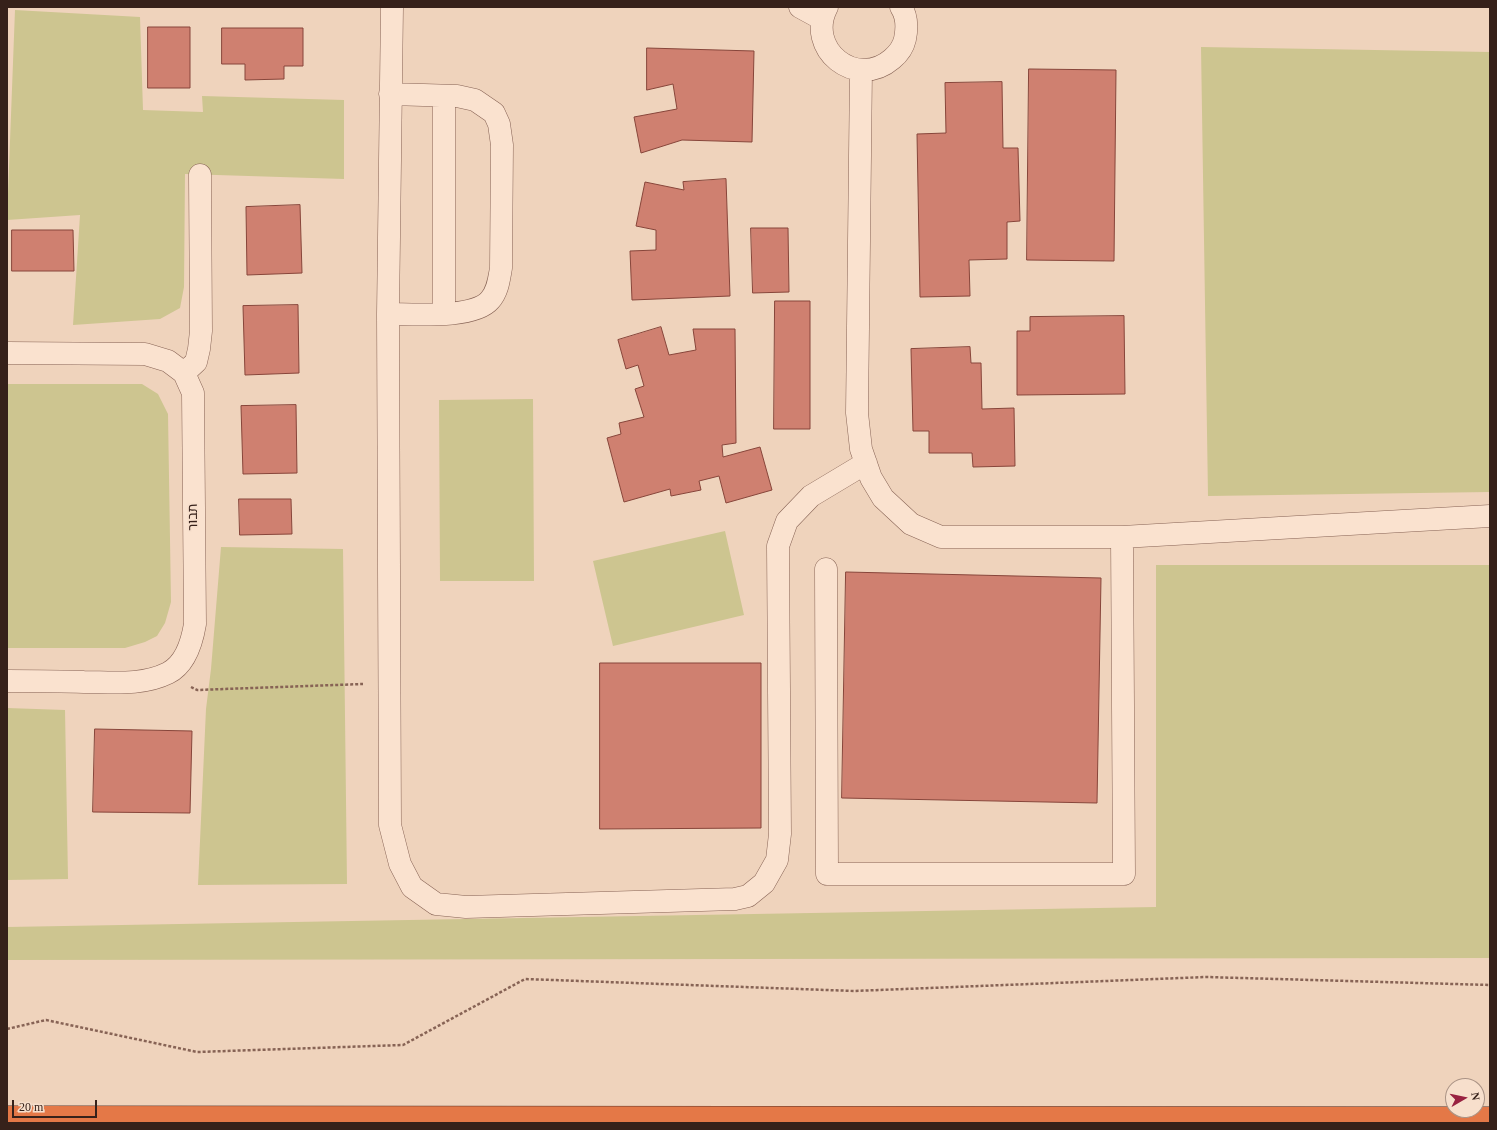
<!DOCTYPE html>
<html>
<head>
<meta charset="utf-8">
<style>
  body { margin:0 }
  #map { position:relative; width:1497px; height:1130px; overflow:hidden; background:#efd3bc; font-family:Georgia,serif }
  canvas { display:block }
  .frame { position:absolute; inset:0; border:8px solid #36211a; pointer-events:none }
  .north { position:absolute; left:1445px; top:1078px; width:40px; height:40px; box-sizing:border-box; background:#f7dfcc; border:1px solid #aa9385; border-radius:50%; rotate:81deg; font-size:11px; font-weight:700; line-height:16px; text-align:center; color:#36211a }
  .north::after { content:''; display:block; margin:auto; width:14px; height:18px; background:#992241; clip-path:polygon(50% 0,100% 100%,50% 72%,0 100%) }
  .scale { position:absolute; left:12px; top:1100px; width:85px; height:18px; box-sizing:border-box; border:2px solid #36211a; border-top:0; padding-left:5px; font-size:12px; line-height:14px; white-space:nowrap; color:#36211a; -webkit-text-stroke:3px #f7dfcc; paint-order:stroke }
</style>
</head>
<body>
<div id="map">
<canvas width="1497" height="1130"></canvas>
<div class="frame"></div>
<div class="north">N</div>
<div class="scale">20 m</div>
</div>
<script>
const c = document.querySelector('canvas').getContext('2d');
c.lineJoin = 'round';
function fillPath(path, color) { c.fillStyle = color; c.fill(path, 'evenodd'); }
function trace(path, color, width, dash) { c.strokeStyle = color; c.lineWidth = width; c.lineCap = dash ? 'butt' : 'round'; c.setLineDash(dash || []); c.stroke(path); }
function drawText(font, color, halo, rows, align = 'center') {
  c.font = font + ' Georgia,Heebo,serif'; c.lineWidth = 3.5; c.setLineDash([]); c.textBaseline = 'middle'; c.strokeStyle = halo; c.fillStyle = color; for (const [text, x, y, turn = 0] of rows) {
    c.save(); c.translate(x, y); c.rotate((+turn || 0) * Math.PI / 180); c.textAlign = isNaN(turn) ? turn : align; if (halo) c.strokeText(text, 0, 0); c.fillText(text, 0, 0); c.restore();
  }
}
const green = new Path2D(`
  M15 10 140 17 143 110 203 112 202 96 344 100V179L185 174 184 287 180 308 160 319 73 325 80 215 7 220Z
  M1201 47 1490 52V492L1208 496Z
  M7 384H142L158 394 168 414 171 602 165 623 157 636 145 642 125 648H7Z
  M533 399 534 581H440L439 400Z
  M725 531 744 615 613 646 593 561Z
  M221 547 343 549 347 884 198 885 206 709 211 669Z
  M1156 565H1490V958L7 960V927L1156 907Z
  M7 708 65 710 68 879 7 880Z`);
const building = new Path2D(`
  M148 27H190V88H148Z
  M222 28H303V66H284V79L245 80V64H222Z
  M647 48 754 51 752 142 682 140 641 153 634 117 677 109 673 84 647 90Z
  M1029 69 1116 70 1114 261 1027 260Z
  M1002 82 1003 148H1018L1020 221 1007 222V259L969 260 970 296 920 297 917 134 946 133 945 83Z
  M726 179 730 296 632 300 630 251 656 250V230L636 226 645 182 684 190 683 182Z
  M300 205 302 273 247 275 246 207Z
  M751 228H788L789 292 753 293Z
  M12 230H73L74 271H12Z
  M775 301H810V429H774Z
  M298 305 299 373 245 375 243 306Z
  M1124 316 1125 394 1017 395V331H1030V317Z
  M661 327 669 355 696 350 693 329H735L736 443 722 445 723 457 760 447 772 490 726 503 719 476 699 481 701 490 671 496 670 489 624 502 607 438 621 434 619 423 644 417 635 389 644 386 638 365 626 369 618 340Z
  M970 347 971 363H981L982 409 1014 408 1015 466 973 467 972 453H929V431H913L911 349Z
  M296 405 297 473 243 474 241 406Z
  M239 499H291L292 534 240 535Z
  M846 572 1101 578 1097 803 842 798Z
  M600 663H761V828L600 829Z
  M95 729 192 731 190 813 93 812Z`);
const path = new Path2D(`
  M191 687 197 690 363 684
  M7 1029 46 1020 197 1052 403 1045 525 979 854 991 1206 977 1490 985`);
const minor = new Path2D(`
  M392 7 388 314 390 825 400 864 412 887 436 904 466 907 735 899 748 896 764 883 777 860 780 834 778 546 787 521 811 496 866 463
  M800 7 822 19
  M827 7C805 49 856 90 892 59 898 54 903 48 905 39 907 29 907 16 901 7
  M861 70 857 413 861 449 871 478 883 498 911 524 941 537H1122L1490 516
  M388 314C413 314 474 319 490 300 498 291 499 279 501 268L502 145 499 124 494 113 475 100 457 96 390 94
  M444 314V96
  M7 353 145 354 168 361 184 373 193 393 195 624C192 642 186 664 168 673 142 686 111 682 84 682 58 681 33 681 7 681
  M184 373 196 362 199 349 201 331 200 175
  M826 569 827 874H1124L1122 537`);
const highway = new Path2D(`
  M7 1117 1490 1118`);
const streetNames = [
  ["תבור",194,517,-91]
];
fillPath(green, '#cdc590');
fillPath(building, '#cf8070');
trace(building, '#87453a', 1);
trace(minor, '#876355', 23);
trace(highway, '#54332a', 23);
trace(path, '#876355', 2.5, [3, 2]);
trace(minor, '#fae2cf', 22);
trace(highway, '#e47847', 22);
drawText('14px', '#36211a', '#f7dfcc', streetNames);
</script>
</body>
</html>
